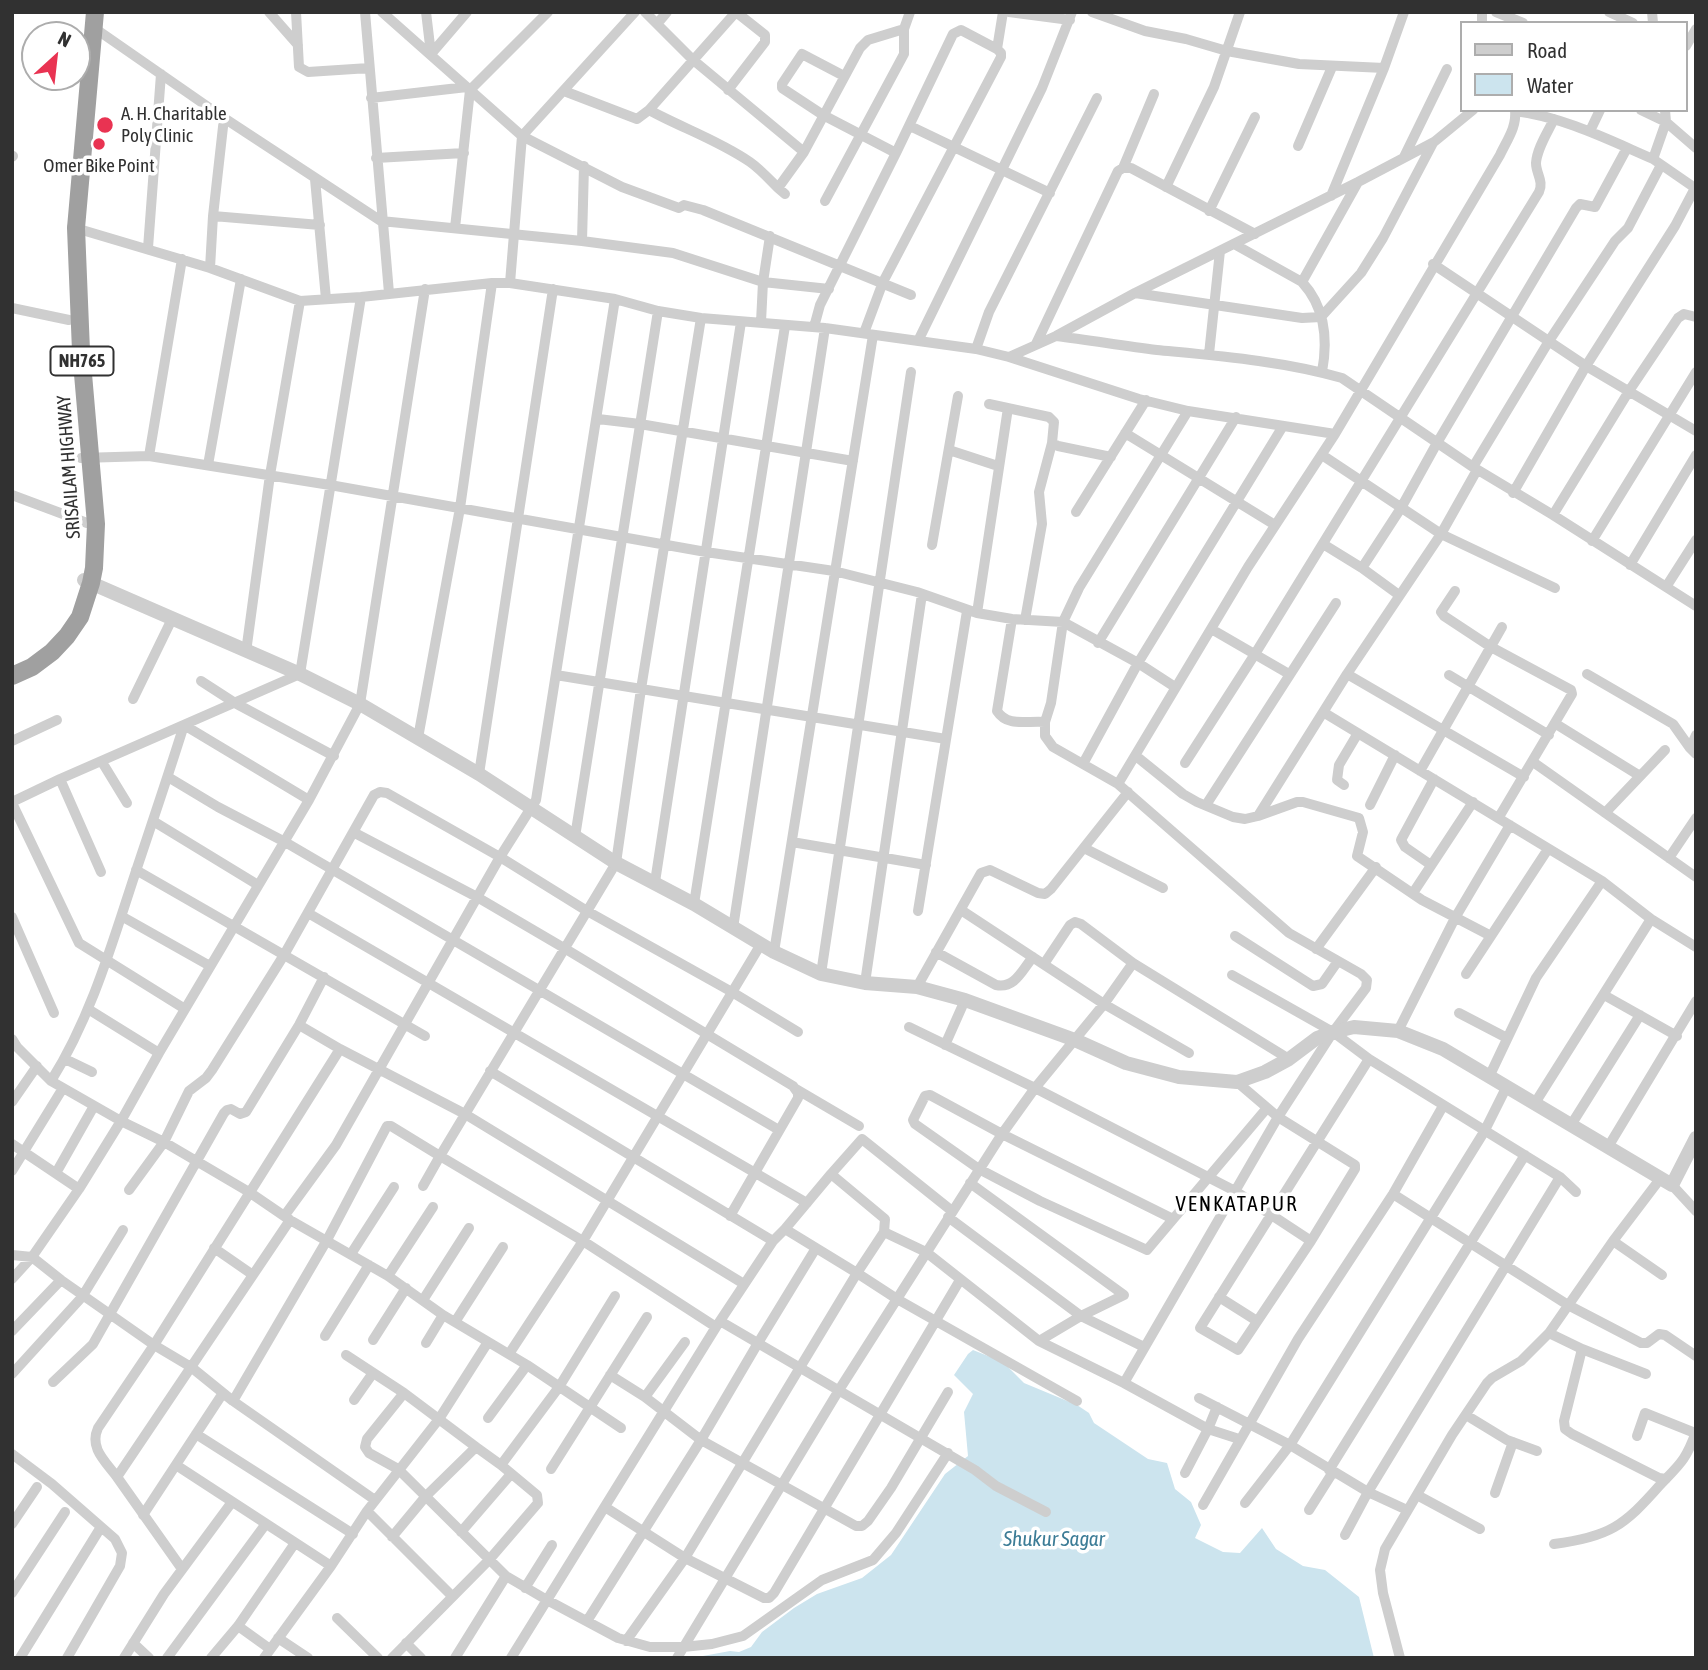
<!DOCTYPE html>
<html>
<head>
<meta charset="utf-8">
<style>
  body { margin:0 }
  #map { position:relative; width:1708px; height:1670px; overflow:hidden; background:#fff; font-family:"Asap Condensed",sans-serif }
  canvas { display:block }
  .frame { position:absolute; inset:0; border:14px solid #313131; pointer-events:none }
  .legend { position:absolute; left:1460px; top:21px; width:228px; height:91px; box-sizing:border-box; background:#fff; border:2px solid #adadad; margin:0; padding:9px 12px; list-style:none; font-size:21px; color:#313131 }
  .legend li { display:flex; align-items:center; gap:14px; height:35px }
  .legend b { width:35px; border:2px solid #adadad }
  .north { position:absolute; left:21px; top:21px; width:70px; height:70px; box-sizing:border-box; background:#fff; border:2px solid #adadad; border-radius:50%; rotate:27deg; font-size:19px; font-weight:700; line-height:28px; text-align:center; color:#313131 }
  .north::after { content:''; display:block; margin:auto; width:24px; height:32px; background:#e93352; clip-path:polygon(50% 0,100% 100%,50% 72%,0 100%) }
</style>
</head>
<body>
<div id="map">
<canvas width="1708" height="1670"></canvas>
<div class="frame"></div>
<ul class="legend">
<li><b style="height:9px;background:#cecece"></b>Road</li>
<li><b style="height:19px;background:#cce4ee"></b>Water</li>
</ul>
<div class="north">N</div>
</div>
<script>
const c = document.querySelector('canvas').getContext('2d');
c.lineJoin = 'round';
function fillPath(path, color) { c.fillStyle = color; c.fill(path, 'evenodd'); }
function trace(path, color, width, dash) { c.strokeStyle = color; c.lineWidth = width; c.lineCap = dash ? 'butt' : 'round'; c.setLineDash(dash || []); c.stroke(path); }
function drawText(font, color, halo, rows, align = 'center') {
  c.font = font + ' "Asap Condensed",sans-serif'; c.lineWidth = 7; c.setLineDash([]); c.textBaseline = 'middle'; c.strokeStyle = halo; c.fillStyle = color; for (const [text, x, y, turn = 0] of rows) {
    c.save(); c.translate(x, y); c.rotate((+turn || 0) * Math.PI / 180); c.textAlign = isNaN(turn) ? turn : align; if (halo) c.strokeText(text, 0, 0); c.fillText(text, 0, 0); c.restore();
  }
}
const water = new Path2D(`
  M973 1350 1003 1362 1024 1383 1077 1405 1089 1413 1094 1423 1148 1459 1167 1463 1175 1489 1191 1502 1201 1525 1195 1538 1223 1552 1240 1553 1262 1528 1276 1549 1303 1566 1325 1570 1359 1597 1374 1658H692L730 1651 739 1652 751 1647 762 1632 794 1608 817 1594 862 1578 891 1555 945 1474 968 1456 964 1412 973 1394 954 1375 968 1354Z`);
const minor = new Path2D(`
  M269 12 298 45
  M296 12 299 67 308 72 369 68
  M365 12 389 293
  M382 12 522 136 622 187 679 208 684 205 703 210 911 295
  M426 12 431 54
  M645 12 692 59 804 152
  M1009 12 1070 20
  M1092 12 1145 31 1186 39 1227 51 1299 64 1384 68 1404 12
  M1482 12V23
  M1496 12 1523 23
  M1609 12 1633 23
  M1652 12 1653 23
  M657 24 667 12
  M93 27 224 118 381 221 582 241 673 253 763 282 829 289
  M1686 46 1696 29
  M431 54 467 12
  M564 91 637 119 649 110 736 12 765 35V42L728 90
  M371 98 467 87
  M649 110C682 128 718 140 750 162 760 169 769 179 778 188
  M1641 110 1666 122 1696 148
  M1515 111C1564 117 1609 140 1653 159
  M224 118 213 216 320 225
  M910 126 1050 193
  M1590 131 1600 110
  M1298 146 1332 67
  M896 153 953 34 961 30 997 49
  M12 157 13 156
  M1404 157 1447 69
  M376 158 464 153
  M1123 168 1154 94
  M315 179 326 299
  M1166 187 1214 87 1240 12
  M785 194 778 188 804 152 860 48 868 40 904 29
  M1331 196 1384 68
  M825 201 904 54V29L910 12
  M1209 211 1255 117
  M72 227 210 268 300 301 361 297 492 283H510L615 299 658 311 701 318 825 328 976 349 1009 357 1139 399 1188 411 1335 434
  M455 228 470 90 548 12
  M582 241 584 166
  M1234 244 1302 282C1325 307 1328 340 1322 372
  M148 248 161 74
  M1433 264 1586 366 1696 431
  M210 268 213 216
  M1302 282 1358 182
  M510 283 522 136 635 12
  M1135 293 1302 318 1321 317 1361 273 1383 238 1433 143
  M12 308 69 320
  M701 318 641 689 616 863 440 1156 583 1241 716 1327
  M761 322 763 282 770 236
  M814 327 820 305 896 153 823 115 782 88V84L802 54 844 76
  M864 333 883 282 1001 57V53L997 49 1003 12
  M1056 336C1090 340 1123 346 1157 350 1219 356 1283 361 1342 378L1473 467 1553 515 1696 606
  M918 341 1042 88 1072 12
  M1036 344 1118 171 1123 168H1131L1255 234
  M976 349 989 312 1097 98
  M1209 354 1220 251
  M1009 357 1056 336 1135 293 1358 182 1434 142 1473 110
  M989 404 1049 417 1054 422 1052 443 1058 446 1111 457
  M598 419 640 424 853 461
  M1125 433 1275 525
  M949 450 998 466
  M1322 455 1441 534 1555 588
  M149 456 182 259
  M81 458 149 456 330 485 706 552 834 571 917 592 977 613 1012 619 1063 622 1138 663 1175 687
  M208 465 241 279
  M1473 467 1549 341 1615 241 1628 228 1661 165
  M1513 493 1586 366 1675 226 1695 188 1653 159 1666 122 1665 110
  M12 495 87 523
  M1076 512 1146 400
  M1553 515 1629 391 1678 318 1684 314 1696 317
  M1592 541 1696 372
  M1323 544 1362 568
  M932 545 958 396
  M1630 565 1696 455
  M1666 587 1696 540
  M1455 591 1441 612 1444 616 1491 647 1571 690 1572 694 1499 817
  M1399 595 1362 568 1401 508 1437 443 1576 208 1580 204 1595 207 1627 148
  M977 613 1008 408
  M1012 619 997 711C1008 728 1028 720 1045 722
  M1025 620 1042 524 1039 492 1052 443
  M1213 630 1289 674
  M1098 643 1236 417
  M246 652 270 475 300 301
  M1347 674 1524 777
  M1587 674 1673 724 1690 748
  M556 675 946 739
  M1449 675 1549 735
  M201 681 235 703 334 756
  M133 699 172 619
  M1323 712 1602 881 1651 919 1696 947
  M1556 724 1640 776
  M1696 735 1690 748 1696 754
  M418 738 460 508 492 283
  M12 741 57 720
  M1136 756 1183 794 1197 802 1233 817 1245 819 1258 816 1297 802H1303L1359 818 1363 832 1357 856 1422 900 1491 936 1466 974
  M102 762 127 803
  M1084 762 1138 663 1283 426
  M1533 762 1696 877
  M1185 763 1255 654 1539 192C1544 181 1536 174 1536 163 1537 148 1548 132 1554 119
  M1420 771 1502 627
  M479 774 553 289
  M168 777 218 807 285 842 779 1130
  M60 779 101 872
  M1118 784 1248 567 1335 434 1500 155C1507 140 1517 127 1515 110
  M1344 785 1337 780 1339 765 1358 733
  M12 802 60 779 300 674 361 297
  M12 803 79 943 185 1009
  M1206 805 1336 603
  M1370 805 1395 755
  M1605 813 1665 750
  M1258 816 1347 674 1441 534 1477 470
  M153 821 258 885
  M353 832 477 897 564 948 793 1086 798 1093V1098L730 1216
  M575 837 658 311
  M792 842 926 865
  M1084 848 1163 888
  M1669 858 1696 818
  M1431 865 1405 847 1401 840 1434 779
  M136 870 425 1036
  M655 882 741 322
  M1413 893 1473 802
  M694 904 785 326
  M961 910 1104 1004 1189 1053
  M918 911 967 611
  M308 913 807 1203
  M12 917 54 1013
  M123 917 210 966
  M733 928 825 328
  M1235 936 1313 986 1322 984 1338 961
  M1491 936 1548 849
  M1316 949 1376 867
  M774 952 873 335
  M936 952 996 985C1015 989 1022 970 1033 957
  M1044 964 1070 925 1075 922 1081 924 1133 963
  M821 974 911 372
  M1232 975 1333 1032 1369 1059 1560 1177 1576 1192
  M865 983 922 594
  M917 987 981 873 990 870 1038 893 1045 894 1051 889 1128 792
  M1604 995 1677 1036
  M88 1009 159 1053
  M1459 1013 1507 1038
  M299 1025 340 1049 465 1114 744 1284
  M909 1027 1035 1088 1235 1191 1311 1241 1238 1350 1200 1328 1369 1059
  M1398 1031 1455 918 1510 825
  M12 1039 17 1047 51 1081 121 1121 164 1142 249 1192 290 1220 388 1276 443 1315 527 1365 621 1428
  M945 1045 965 1000
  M65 1059 92 1072
  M490 1071 773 1241 785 1229 857 1273 685 1558 626 1641
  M1489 1077 1536 978 1602 881
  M51 1081C92 1016 113 940 137 868 153 820 169 773 184 725L309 800
  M1237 1082 1278 1117 1355 1165V1169L1311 1241
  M796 1089 859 1126
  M12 1102 37 1066
  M1535 1103 1651 919
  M1571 1125 1640 1015
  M12 1144 79 1189
  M1608 1147 1696 1001
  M12 1171 63 1088
  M56 1173 94 1106
  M831 1174 862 1139 952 1211
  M970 1183 1124 1295 1081 1316 1039 1341 1124 1383 1208 1429 1239 1439
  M1672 1185 1696 1211
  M129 1190 164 1142 189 1091 206 1078 212 1070 284 955 374 795 380 792 387 793 500 857 587 911 732 992 798 1032
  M1393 1194 1568 1305 1641 1343H1647L1659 1334 1665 1335 1696 1356
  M285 1215 336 1145 500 857 536 800 615 299
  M948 1217 1081 1316 1144 1347
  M1173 1219 1002 1134 930 1095 925 1096 913 1120 915 1124 979 1169 1040 1201 1147 1250 1267 1108
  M785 1229 831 1174 885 1219 884 1232 857 1273 897 1299 1077 1401
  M884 1232 926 1252 1039 1341
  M1613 1241 1662 1275
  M214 1248 253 1275
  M351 1254 394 1187
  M12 1255 32 1257 61 1280
  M388 1276 433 1207
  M12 1279 32 1257 79 1189 121 1121 159 1053 309 800 360 704 425 289
  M1219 1297 1257 1321
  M423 1300 469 1228
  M720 1321 975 1470 996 1486 1046 1512
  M455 1322 503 1247
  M12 1331 61 1280 154 1345 191 1367 233 1401 375 1500
  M1549 1333 1582 1349 1564 1421 1565 1429 1572 1434 1659 1478 1666 1479
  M325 1336 369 1265
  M373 1340 406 1288
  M426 1343 443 1315
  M1582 1349 1646 1374
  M509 1354 583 1241 761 944
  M346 1355 404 1393 476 1447
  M12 1374 82 1297 123 1230
  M610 1375 645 1397 701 1440 856 1526H862L868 1521 891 1488 948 1392
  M53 1382 93 1344 224 1113 227 1110 231 1109 240 1114 246 1112 299 1025 324 977
  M1124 1383 1278 1117 1333 1032 1366 988 1367 980 1361 974 1289 933 1118 784 1053 747 1045 736V722L1051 703 1063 622 1079 588 1188 411
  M404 1393 367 1439 365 1447 369 1453 398 1469 506 1576 547 1600 716 1327 773 1241
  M645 1397 685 1342
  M1199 1398 1290 1445 1368 1492 1407 1510
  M354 1400 373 1373
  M233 1401 327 1240 387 1126H391L440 1156 423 1186
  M1466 1415 1507 1440 1537 1451
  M488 1418 527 1365
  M196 1434 353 1534
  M1637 1436 1645 1413 1695 1433
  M12 1454 52 1484 115 1539 122 1553 120 1566 67 1658
  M176 1465 331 1566
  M551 1469 647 1317
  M1329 1470 1525 1155
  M1185 1473 1208 1429 1217 1407
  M117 1477C105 1461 89 1448 98 1428L154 1345 340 1049
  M1495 1493 1513 1442
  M1417 1495 1480 1529
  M1245 1503 1290 1445 1484 1132 1506 1088
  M1203 1505 1298 1339 1393 1194 1443 1106
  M605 1507 685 1558 764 1598H769L774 1593 960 1280
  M1309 1510 1333 1472
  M367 1511 452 1596
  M143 1515 223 1393
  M12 1524 37 1487
  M461 1532 511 1474
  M1345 1535 1368 1492 1560 1177
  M392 1537 426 1496 476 1447 501 1465
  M1554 1544C1609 1537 1624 1526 1660 1485 1680 1464 1686 1460 1696 1432
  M182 1569 117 1477 290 1220
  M525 1588 552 1545
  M12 1593 65 1512
  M337 1618 378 1658
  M587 1621 701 1440 758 1343 816 1248
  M238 1626 270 1649
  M278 1638 308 1658
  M133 1643 149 1658
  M406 1643 421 1658
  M20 1658 101 1527
  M124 1658 164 1594 232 1502
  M167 1658 265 1525
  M211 1658 238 1626 295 1543
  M264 1658 331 1566 367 1511 439 1419 488 1342
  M392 1658 489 1560 538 1503 537 1495 501 1465 559 1387 615 1296
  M455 1658 506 1576
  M511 1658 547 1600 618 1638 650 1647H683L712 1644 743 1636 822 1580 873 1560 896 1533 948 1453
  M677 1658 839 1390 1002 1134 1035 1088 1104 1004 1133 963 1289 1059
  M1400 1658 1383 1593 1380 1570 1385 1549 1452 1435 1487 1383 1492 1378 1521 1361 1549 1333 1613 1241 1660 1179`);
const tertiary = new Path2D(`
  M84 580 300 674 360 704 479 774 616 863 694 904 774 952 821 974 865 983 917 987 965 1000 1075 1040 1126 1063 1179 1077 1237 1082 1265 1072 1289 1059 1317 1038 1333 1032 1354 1027 1398 1031 1443 1049 1672 1185 1696 1138`);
const trunk = new Path2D(`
  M12 676 32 667 52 652 67 636 80 617 91 583 94 568 96 524 81 351 76 228 95 12`);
const markers = [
  [105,125,9,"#e93352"],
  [99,144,7,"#e93352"]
];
const shields = [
  [82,361,63]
];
const shieldNames = [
  ["NH765",82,361]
];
const poiNames = [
  ["A. H. Charitable",121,114],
  ["Poly Clinic",121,136],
  ["Omer Bike Point",99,166,"center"]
];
const streetNames = [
  ["SRISAILAM HIGHWAY",69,467,-94]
];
const neighbourhoodNames = [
  ["VENKATAPUR",1237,1204]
];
const waterNames = [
  ["Shukur Sagar",1054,1539]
];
fillPath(water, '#cce4ee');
trace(minor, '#cecece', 10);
trace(tertiary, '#cecece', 14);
trace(trunk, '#a0a0a0', 18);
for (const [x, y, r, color] of markers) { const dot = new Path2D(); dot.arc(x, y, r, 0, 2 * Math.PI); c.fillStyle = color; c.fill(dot); trace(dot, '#fff', 2.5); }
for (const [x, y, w] of shields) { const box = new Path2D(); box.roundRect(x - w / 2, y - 14.5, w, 29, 5); c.fillStyle = '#fff'; c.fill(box); trace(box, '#313131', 2); }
drawText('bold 18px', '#313131', null, shieldNames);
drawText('19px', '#313131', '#fff', poiNames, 'left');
drawText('19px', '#313131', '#fff', streetNames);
c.letterSpacing = '2px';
drawText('21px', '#000', '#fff', neighbourhoodNames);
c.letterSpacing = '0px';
drawText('italic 21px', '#3c7c96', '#fff', waterNames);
</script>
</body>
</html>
